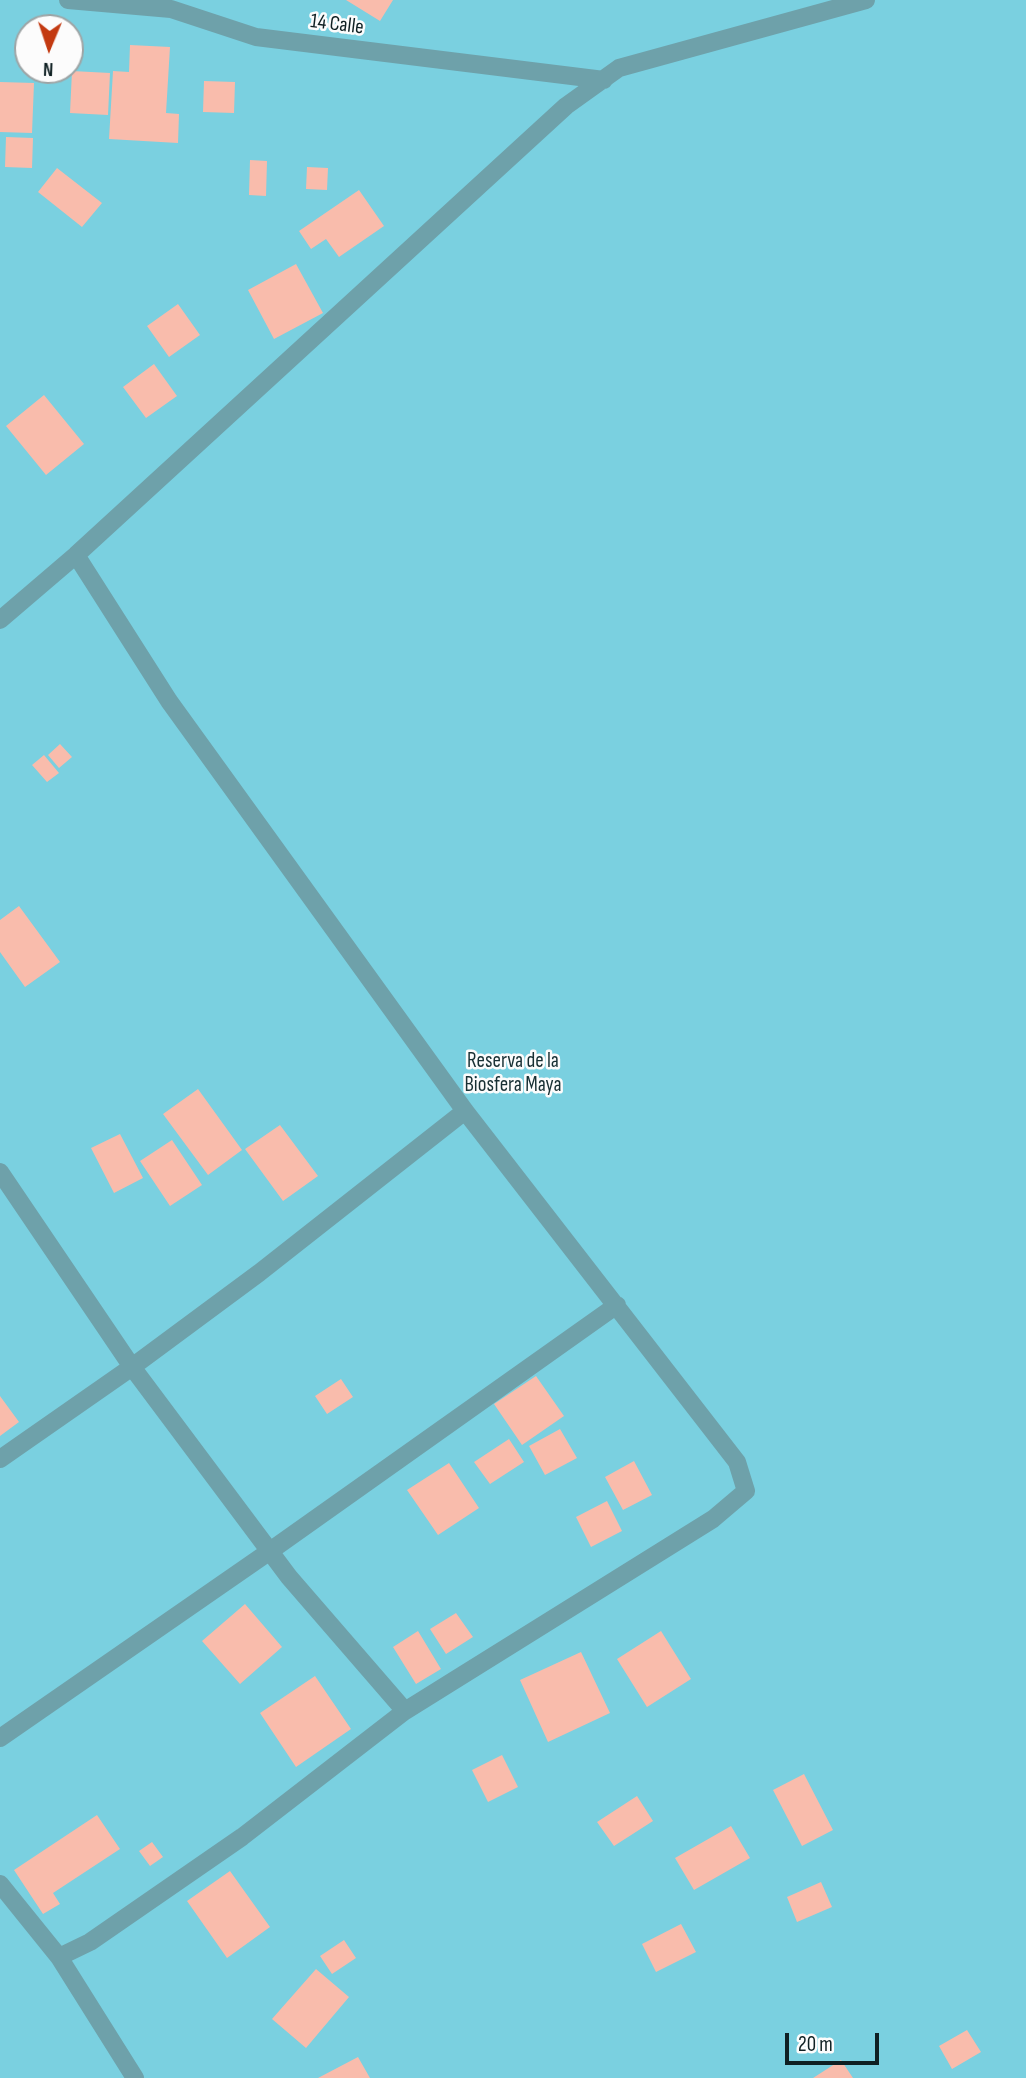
<!DOCTYPE html>
<html>
<head>
<meta charset="utf-8">
<style>
  body { margin:0 }
  #map { position:relative; width:1026px; height:2078px; overflow:hidden; background:#d3f6fd; font-family:"Sofia Sans Condensed",sans-serif }
  canvas { display:block }
  .north { position:absolute; left:14px; top:14px; width:70px; height:70px; box-sizing:border-box; background:#fcfcfc; border:2px solid #9da4a5; border-radius:50%; rotate:182deg; font-size:19px; font-weight:700; line-height:28px; text-align:center; color:#0f2023 }
  .north::after { content:''; display:block; margin:auto; width:24px; height:32px; background:#c33a11; clip-path:polygon(50% 0,100% 100%,50% 72%,0 100%) }
  .scale { position:absolute; left:785px; top:2033px; width:94px; height:32px; box-sizing:border-box; border:4px solid #0f2023; border-top:0; padding-left:9px; font-size:21px; line-height:24px; white-space:nowrap; color:#0f2023; -webkit-text-stroke:5px #fcfcfc; paint-order:stroke }
</style>
</head>
<body>
<div id="map">
<canvas width="1026" height="2078"></canvas>
<div class="north">N</div>
<div class="scale">20 m</div>
</div>
<script>
const c = document.querySelector('canvas').getContext('2d');
c.lineJoin = 'round';
function fillPath(path, color) { c.fillStyle = color; c.fill(path, 'evenodd'); }
function trace(path, color, width, dash) { c.strokeStyle = color; c.lineWidth = width; c.lineCap = dash ? 'butt' : 'round'; c.setLineDash(dash || []); c.stroke(path); }
function drawText(font, color, halo, rows, align = 'center') {
  c.font = font + ' "Sofia Sans Condensed",sans-serif'; c.lineWidth = 5; c.setLineDash([]); c.textBaseline = 'middle'; c.strokeStyle = halo; c.fillStyle = color; for (const [text, x, y, turn = 0] of rows) {
    c.save(); c.translate(x, y); c.rotate((+turn || 0) * Math.PI / 180); c.textAlign = isNaN(turn) ? turn : align; if (halo) c.strokeText(text, 0, 0); c.fillText(text, 0, 0); c.restore();
  }
}
const green = new Path2D(`
  M0 0H1026V2078H0ZM28 28H70V70H28Z`);
const building = new Path2D(`
  M346 0H393L380 21Z
  M130 45 170 47 166 113 179 114 178 143 109 139 113 71 129 72Z
  M72 71 110 73 108 115 70 113Z
  M204 81 235 82 234 113 203 112Z
  M0 82 34 83 32 133 0 132Z
  M6 137 33 138 32 168 5 167Z
  M250 160 267 161 266 196 249 195Z
  M307 167 328 168 327 190 306 189Z
  M57 168 102 203 82 227 38 192Z
  M359 190 384 226 339 257 326 239 311 249 299 231Z
  M296 264 323 313 274 339 248 290Z
  M178 304 200 335 169 357 147 326Z
  M154 364 177 396 146 418 123 387Z
  M44 395 84 444 46 475 6 426Z
  M60 744 72 757 59 768 48 755Z
  M44 755 59 773 47 782 32 765Z
  M19 906 60 962 25 987 0 952V920Z
  M198 1089 242 1150 208 1175 163 1114Z
  M280 1125 318 1176 283 1201 245 1149Z
  M120 1134 143 1178 114 1193 91 1148Z
  M172 1140 202 1185 170 1206 140 1161Z
  M536 1376 564 1416 522 1445 494 1404Z
  M341 1379 353 1397 327 1414 315 1396Z
  M0 1396 19 1422 0 1436Z
  M560 1429 577 1458 545 1475 529 1446Z
  M509 1439 524 1462 490 1484 474 1462Z
  M634 1461 652 1495 623 1510 605 1477Z
  M449 1463 479 1508 438 1535 407 1490Z
  M607 1501 622 1531 591 1547 576 1517Z
  M245 1604 282 1647 240 1684 202 1641Z
  M456 1613 473 1637 446 1654 430 1629Z
  M418 1631 441 1669 416 1684 393 1647Z
  M661 1631 691 1679 647 1707 617 1659Z
  M581 1652 610 1713 548 1742 520 1680Z
  M315 1676 351 1729 296 1767 260 1713Z
  M502 1755 518 1787 488 1802 472 1770Z
  M804 1774 833 1830 802 1846 773 1790Z
  M637 1796 653 1821 614 1846 597 1822Z
  M97 1815 120 1849 53 1893 60 1904 43 1914 14 1870Z
  M731 1826 750 1858 694 1890 675 1858Z
  M152 1842 163 1857 150 1866 139 1851Z
  M230 1871 270 1927 227 1958 187 1901Z
  M821 1882 832 1907 797 1922 787 1897Z
  M681 1924 696 1952 656 1972 642 1944Z
  M344 1940 356 1958 332 1974 320 1956Z
  M316 1969 349 1997 306 2048 272 2019Z
  M967 2030 981 2052 952 2069 939 2046Z
  M358 2057 370 2078H318Z
  M841 2060 853 2078H813Z`);
const minor = new Path2D(`
  M68 0 171 9 256 37 604 80
  M0 620 76 555 566 106 619 68 866 0
  M0 1172 132 1367 289 1577 405 1711
  M0 1459 132 1367 259 1273 465 1111
  M0 1738 270 1551 617 1305
  M0 1884 59 1957 135 2078
  M59 1957 90 1942 242 1837 405 1711 713 1519 746 1491 737 1462 465 1111 169 701 76 555`);
const streetNames = [
  ["14 Calle",337,25,7]
];
const parkNames = [
  ["Reserva de la",513,1062],
  ["Biosfera Maya",513,1086]
];
fillPath(green, '#7ad0e0');
fillPath(building, '#f9bcac');
trace(minor, '#6ea1aa', 18);
drawText('21px', '#0f2023', '#fcfcfc', streetNames);
drawText('21px', '#183034', '#fcfcfc', parkNames);
</script>
</body>
</html>
